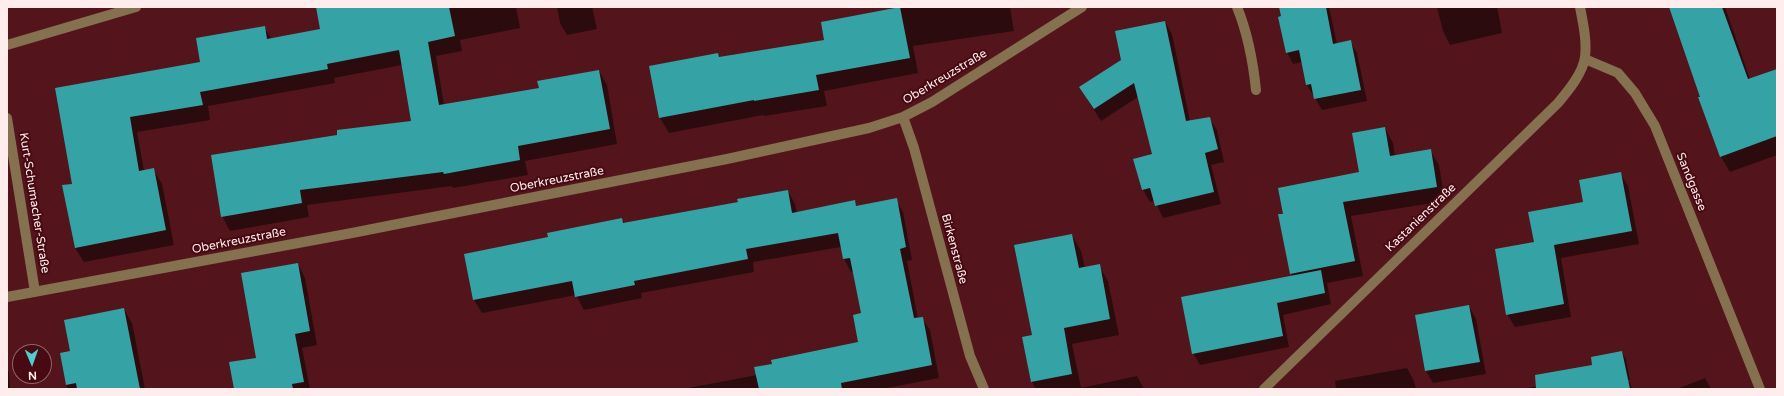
<!DOCTYPE html>
<html>
<head>
<meta charset="utf-8">
<style>
  body { margin:0 }
  #map { position:relative; width:1784px; height:396px; overflow:hidden; background:#53151b; font-family:"Varela Round",sans-serif }
  canvas { display:block }
  .frame { position:absolute; inset:0; border:8px solid #feedec; pointer-events:none }
  .north { position:absolute; left:12px; top:344px; width:40px; height:40px; box-sizing:border-box; background:#470912; border:1px solid #906469; border-radius:50%; rotate:178deg; font-size:11px; font-weight:700; line-height:16px; text-align:center; color:#feedec }
  .north::after { content:''; display:block; margin:auto; width:14px; height:18px; background:#51ccd1; clip-path:polygon(50% 0,100% 100%,50% 72%,0 100%) }
</style>
</head>
<body>
<div id="map">
<canvas width="1784" height="396"></canvas>
<div class="frame"></div>
<div class="north">N</div>
</div>
<script>
const c = document.querySelector('canvas').getContext('2d');
c.lineJoin = 'round';
function fillPath(path, color) { c.fillStyle = color; c.fill(path, 'evenodd'); }
function trace(path, color, width, dash) { c.strokeStyle = color; c.lineWidth = width; c.lineCap = dash ? 'butt' : 'round'; c.setLineDash(dash || []); c.stroke(path); }
function drawText(font, color, halo, rows, align = 'center') {
  c.font = font + ' "Varela Round",sans-serif'; c.lineWidth = 4; c.setLineDash([]); c.textBaseline = 'middle'; c.strokeStyle = halo; c.fillStyle = color; for (const [text, x, y, turn = 0] of rows) {
    c.save(); c.translate(x, y); c.rotate((+turn || 0) * Math.PI / 180); c.textAlign = isNaN(turn) ? turn : align; if (halo) c.strokeText(text, 0, 0); c.fillText(text, 0, 0); c.restore();
  }
}
const shadow = new Path2D(`
  M317 7H516L520 28 460 40 462 51 436 56 444 105 540 89 599 71 607 85 617 144 525 161 528 175 453 188 452 186 307 205 309 217 230 231 222 216 338 136 412 122 402 65 334 78 335 83 208 106 210 120 137 132 144 171 153 169 162 184 174 245 84 262 75 248 73 184 56 89 201 63 264 27 272 40 321 30Z
  M557 7H592L597 29 567 35 560 23Z
  M904 7H1010L1014 31 913 46 918 73 824 91 827 106 764 116 763 115 669 133 660 118 718 54 720 58 825 40 822 23Z
  M1280 7H1329L1337 44 1350 41 1357 53 1367 101 1322 110 1307 85 1303 62 1293 64 1287 52Z
  M1437 7H1497L1502 33 1450 45 1443 31Z
  M1670 7H1725L1750 79 1777 81V155L1730 172 1721 157 1700 98 1702 97Z
  M1165 22 1172 34 1190 121 1209 118 1217 130 1224 162 1211 165 1221 204 1163 218 1155 201 1150 202 1143 190 1135 159 1153 154 1138 97 1101 121 1087 99 1122 60Z
  M1385 128 1393 143 1395 156 1430 150 1439 165 1445 201 1351 216 1363 276 1327 283 1331 304 1283 315 1289 347 1200 365 1193 353 1293 276 1291 274 1284 214 1360 173Z
  M1620 173 1628 186 1639 244 1561 258 1571 317 1515 327 1507 314 1535 242Z
  M788 191 795 204 797 213 854 202 857 207 896 200 903 212 912 260 907 261 918 319 922 318 930 330 939 378 882 389H683L757 375 773 364 860 342 862 314 854 271 851 272 844 259 841 247 753 262 754 272 641 293 642 298 584 310 576 295 482 313 474 300 465 254 549 238 621 219 624 223 739 202Z
  M1072 235 1081 251 1085 268 1099 266 1108 281 1119 335 1072 344 1081 388 1137 376 1144 389H1036L1032 382 1033 336Z
  M298 264 305 278 317 345 302 348 310 389H235L257 358Z
  M1469 306 1476 319 1486 374 1433 383 1426 371Z
  M124 309 132 323 145 389H67L61 354 71 352Z
  M1622 352 1626 359 1630 380 1600 387V389L1630 382 1632 389H1523L1569 380 1592 366Z
  M1407 368 1414 381 1416 389H1336L1335 381Z
  M7 369 9 372 10 389H7Z
  M1705 378 1711 389H1677Z`);
const building = new Path2D(`
  M316 7H449L455 36 428 42 439 105 539 88 537 81 599 70 610 129 518 146 520 160 444 174 443 172 300 190 302 203 221 217 211 155 337 135V130L411 121 399 50 327 64 328 69 200 92 203 105 130 117 139 171 154 168 166 230 75 248 62 185 72 184 55 88 200 62 196 38 265 26 267 39 320 29Z
  M900 7 910 58 816 75 819 90 754 101V100L659 118 649 66 718 53 719 57 824 40 821 22Z
  M1279 7H1326L1333 44 1351 40 1361 90 1314 99 1311 84 1306 85 1299 50 1286 53 1278 17 1281 16Z
  M1669 7H1722L1748 79 1777 69V136L1720 157 1698 97H1700Z
  M1165 21 1186 121 1210 117 1218 149 1205 153 1214 192 1155 206 1150 188 1142 190 1133 159 1152 154 1134 83 1094 109 1079 87 1121 60 1115 31Z
  M1385 127 1390 156 1431 149 1437 187 1343 202 1355 261 1290 274 1278 214H1283L1278 188 1359 172 1352 133Z
  M1621 172 1632 231 1554 245 1564 304 1506 315 1495 249 1534 242 1528 212 1583 202 1579 180Z
  M788 190 792 213 855 200 856 206 897 198 906 247 900 249 914 318 923 317 932 365 841 383 842 389H759L754 367 772 364 771 360 858 342 853 315 861 313 850 258 843 259 838 233 746 249 748 259 634 281 635 285 575 297 572 281 473 300 464 254 548 237 547 233 622 218 623 223 738 202 737 199Z
  M1072 234 1079 268 1100 264 1110 319 1064 328 1072 374 1031 382 1022 337 1032 335 1014 245Z
  M298 263 310 331 295 334 304 382 292 384 293 389H234L229 362 256 358 241 273Z
  M1321 270 1325 293 1277 303 1283 336 1192 354 1181 297Z
  M1469 305 1480 362 1425 371 1415 315Z
  M124 308 140 389H77L76 383 66 385 60 353 70 351 64 320Z
  M1622 351 1630 389H1536L1535 375 1592 365 1591 357Z`);
const street = new Path2D(`
  M1237 7C1248 34 1253 61 1256 90
  M7 45 136 7
  M1585 59 1618 73 1635 93 1655 126 1760 389
  M903 117 914 148 970 356 984 389
  M7 118 35 292
  M7 297 352 233 727 159 869 128 903 117 932 102 1082 7
  M1264 389 1558 103C1568 91 1583 73 1585 57 1587 40 1583 23 1580 7`);
const streetNames = [
  ["Oberkreuzstraße",945,77,-31],
  ["Oberkreuzstraße",557,180,-11],
  ["Sandgasse",1691,182,68],
  ["Kurt-Schumacher-Straße",34,203,81],
  ["Kastanienstraße",1421,218,-44],
  ["Oberkreuzstraße",239,241,-11],
  ["Birkenstraße",954,249,75]
];
fillPath(shadow, '#0007');
fillPath(building, '#35a2a6');
trace(street, '#85704f', 10);
drawText('12px', '#feedec', '#470912', streetNames);
</script>
</body>
</html>
